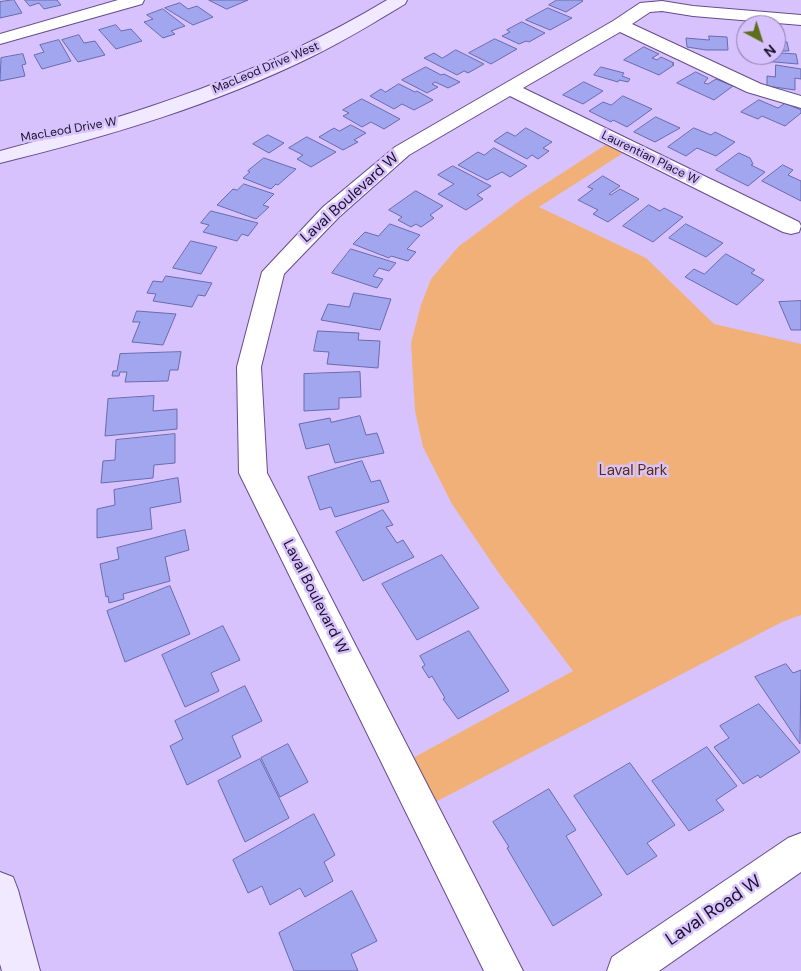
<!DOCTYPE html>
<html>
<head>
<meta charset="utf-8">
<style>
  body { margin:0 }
  #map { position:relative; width:801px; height:971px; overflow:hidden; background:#d7c2fd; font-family:"DM Sans",sans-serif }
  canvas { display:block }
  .north { position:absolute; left:736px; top:15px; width:50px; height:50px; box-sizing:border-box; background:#d7c2fd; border:1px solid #8b7aa8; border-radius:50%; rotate:140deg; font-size:14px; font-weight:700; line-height:20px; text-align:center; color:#1a0f29 }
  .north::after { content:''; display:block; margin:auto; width:18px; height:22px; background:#5e6f1c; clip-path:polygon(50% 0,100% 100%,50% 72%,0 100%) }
</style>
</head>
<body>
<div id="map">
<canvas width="801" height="971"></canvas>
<div class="north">N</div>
</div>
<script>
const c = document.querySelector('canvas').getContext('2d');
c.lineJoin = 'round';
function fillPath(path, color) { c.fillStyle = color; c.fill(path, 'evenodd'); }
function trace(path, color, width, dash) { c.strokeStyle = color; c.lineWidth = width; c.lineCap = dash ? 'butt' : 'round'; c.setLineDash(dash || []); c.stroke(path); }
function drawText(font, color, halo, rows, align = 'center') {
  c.font = font + ' "DM Sans",sans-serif'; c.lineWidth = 5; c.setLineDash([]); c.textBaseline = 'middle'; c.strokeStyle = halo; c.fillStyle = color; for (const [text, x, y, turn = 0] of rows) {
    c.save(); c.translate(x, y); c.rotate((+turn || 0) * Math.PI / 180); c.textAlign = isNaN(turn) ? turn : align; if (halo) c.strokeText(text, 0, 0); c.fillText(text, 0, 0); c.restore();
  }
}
const green = new Path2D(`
  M613 140 631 148 539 207 646 258 714 324 801 344V615L782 622 422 809 400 765 573 671 498 572 452 504 423 447 415 411 411 343 421 305 431 279 458 247 522 199Z`);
const building = new Path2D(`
  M14 0 22 13 0 18V2Z
  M25 0H57L61 5 44 9 39 3 30 6Z
  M209 0H248L227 9Z
  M557 0H581L583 1 566 12 549 5Z
  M180 3 188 9 197 6 213 17 193 25 165 8Z
  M548 8 572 18 550 30 526 20Z
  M163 9 185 26 171 31 175 34 163 38 144 22 153 19 147 15Z
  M522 22 545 33 529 42 526 41 519 44 502 36 510 32 507 30Z
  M116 25 121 31 131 29 142 41 116 49 99 30Z
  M79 35 84 43 95 41 105 55 78 62 62 40Z
  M709 36 727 37 728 50H706L687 47 686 38 709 40Z
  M495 39 517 49 491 64 469 53Z
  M59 40 71 61 42 69 34 55 44 52 40 45Z
  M776 41 787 42 789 51H781V53L796 54 798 64 763 61 762 55H776Z
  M644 47 659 54 652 58 657 60 661 57 674 63 672 64 674 65 659 75 624 60Z
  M456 50 484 64 468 73 464 71 457 75 424 58 434 53 442 58Z
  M23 54 26 64 22 65 25 76 0 81 1 58Z
  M776 65 801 69V79L795 78V90L767 86V76L775 77Z
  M426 67 441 75 444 74 460 82 448 88 435 82 432 84 438 87 427 93 402 80Z
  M601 67 624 73 622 76 630 79 628 82 619 80 618 82 594 75Z
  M696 72 708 78 704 83 708 84 716 79 733 86 714 100 677 83Z
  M584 82 603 91 583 104 563 95Z
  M399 84 415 92 417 91 433 100 414 110 402 104 394 109 370 96 381 89 385 92Z
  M623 96 652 109 627 127 613 120 611 122 589 111 603 102 611 105Z
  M362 99 400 119 384 129 371 122 362 127 343 116 349 113 343 110Z
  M759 100 778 108 785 103 801 110V113L785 126 762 116 758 119 741 112Z
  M656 117 680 128 655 142 634 132Z
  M351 125 366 133 354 140 358 142 343 150 319 137 334 128 339 131Z
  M526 128 552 142 543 148 549 151 538 159 532 155 527 159 494 141 507 132 515 136Z
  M694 128 711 135 715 132 735 142 716 156 697 148 686 156 668 147Z
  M268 135 284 143 269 153 253 144Z
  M307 137 336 152 311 167 297 159 303 155 289 148Z
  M494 148 527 166 510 177 502 172 487 180 458 165 478 152 484 155Z
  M739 153 750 158 753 164 751 165 765 172 748 186 716 170Z
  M264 158 296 169 278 185 276 184 271 189 243 178 250 172 248 171Z
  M783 165 793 170 788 175 801 181V201L762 181Z
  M453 166 491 186 477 195 483 199 466 210 438 194 454 184 438 175Z
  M603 176 620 186 609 194 611 195 620 189 639 199 608 222 593 214 598 210 578 200 593 189 588 187Z
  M244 184 274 194 263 205 269 207 256 219 217 205 233 189 237 190Z
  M416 191 443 206 430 215 434 218 421 227 416 224 411 227 398 220 402 217 389 210Z
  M649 205 660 211 664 208 683 217 653 242 623 226Z
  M211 211 258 223 248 236 242 234 237 241 203 232 209 225 201 223Z
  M390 224 420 235 407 249 416 252 408 261 391 256 389 258 353 244 365 232 378 236Z
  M686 224 723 243 706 257 669 238Z
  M191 241 217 247 201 274 173 268Z
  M351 249 396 263 389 271 379 268 373 276 383 279 377 288 332 273Z
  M726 254 755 270 751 273 764 280 737 305 685 277 694 269 704 274Z
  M166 276 212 283 205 296 198 295 192 307 153 301 156 294 147 293 153 281 162 282Z
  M354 293 391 299 380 330 321 320 328 304 349 307Z
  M801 301V330H791L779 302Z
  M137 311 176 314 163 345 132 342 140 322H133Z
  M318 331 359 333 358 340 380 341 378 368 327 364 329 352 314 351Z
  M181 352 178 370H170L168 381 125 382 127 372H120L119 376H112L113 371H117L120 354Z
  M360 372 361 397 339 398V409L304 411V374Z
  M154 396 153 411 177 409V429L105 436 108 399Z
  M360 416 366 435 377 433 384 453 335 463 329 444 306 449 299 424 330 418 331 422Z
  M175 434V463L154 465 153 478 101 483 103 461 115 460 116 440Z
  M362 461 371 482 380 480 389 502 335 517 331 507 320 510 308 477Z
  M178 478 181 502 150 508 152 529 97 538V509L115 505 114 490Z
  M383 510 393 525 386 527 397 543 403 540 414 557 363 581 336 532Z
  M185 530 189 550 165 557 170 581 123 594 124 599 109 603 108 596 106 597 100 564 119 559 117 548Z
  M442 555 479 608 417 640 382 584Z
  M170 586 190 634 125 662 107 611Z
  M223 626 240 660 211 673 219 691 185 707 162 655Z
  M469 631 509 691 458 719 443 699 445 698 432 676 429 678 422 667 425 665 420 656Z
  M786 664 793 673 801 670 800 744 755 677Z
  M245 686 262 721 232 736 241 757 187 785 170 746 183 739 175 721Z
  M759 704 800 752 760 778 758 775 743 784 714 747 729 738 720 726Z
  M288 744 308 782 280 797 261 758Z
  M707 747 737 786 716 800 724 810 689 831 652 781Z
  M260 759 289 818 245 842 218 781Z
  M630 763 675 825 647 843 657 856 627 875 574 796Z
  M549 789 576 830 566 836 602 895 553 926 507 848 509 847 493 822Z
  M314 814 335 855 324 862 333 881 305 897 300 888 270 905 262 886 248 893 233 860Z
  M352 891 377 941 351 954 358 971H294L279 933Z`);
const street = new Path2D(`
  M118 0H144L142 4 0 44V34Z
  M662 1 693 6 801 15V25L693 16 662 11 650 12 632 24 761 84 801 96V108L747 92 620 32 523 88 799 222 801 226 799 232 791 234 783 232 510 96 409 155 339 217 284 274 261 367 267 473 523 971H484L239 473 237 367 262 272 323 207 395 147 613 21 640 3Z
  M801 833V872L659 971H607L612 957 788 838Z`);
const secondary = new Path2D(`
  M387 0H407L405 4C375 22 344 41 313 56 214 105 106 137 0 163V151C138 114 264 74 387 0Z
  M0 872 13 877 18 890 40 971H2L0 964Z`);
const farStreetnames = [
  ["MacLeod Drive West",266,68,-23],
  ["MacLeod Drive W",69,130,-10],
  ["Laurentian Place W",650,158,26]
];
const streetNames = [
  ["Laval Boulevard W",350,198,-42],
  ["Laval Boulevard W",315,597,63]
];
const parkNames = [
  ["Laval Park",633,471]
];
const nearStreetnames = [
  ["Laval Road W",714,911,-34]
];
fillPath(green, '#f2b079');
fillPath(building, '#a1a6ee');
trace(building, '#686bae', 1);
trace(street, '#644c8b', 2);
trace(secondary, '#644c8b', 2);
fillPath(street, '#fff');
fillPath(secondary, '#f1e9ff');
drawText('12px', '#1a0f29', '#d7c2fd', farStreetnames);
drawText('15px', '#1a0f29', '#d7c2fd', streetNames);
drawText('15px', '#5a2e00', '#d7c2fd', parkNames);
drawText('18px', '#1a0f29', '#d7c2fd', nearStreetnames);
</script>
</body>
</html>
